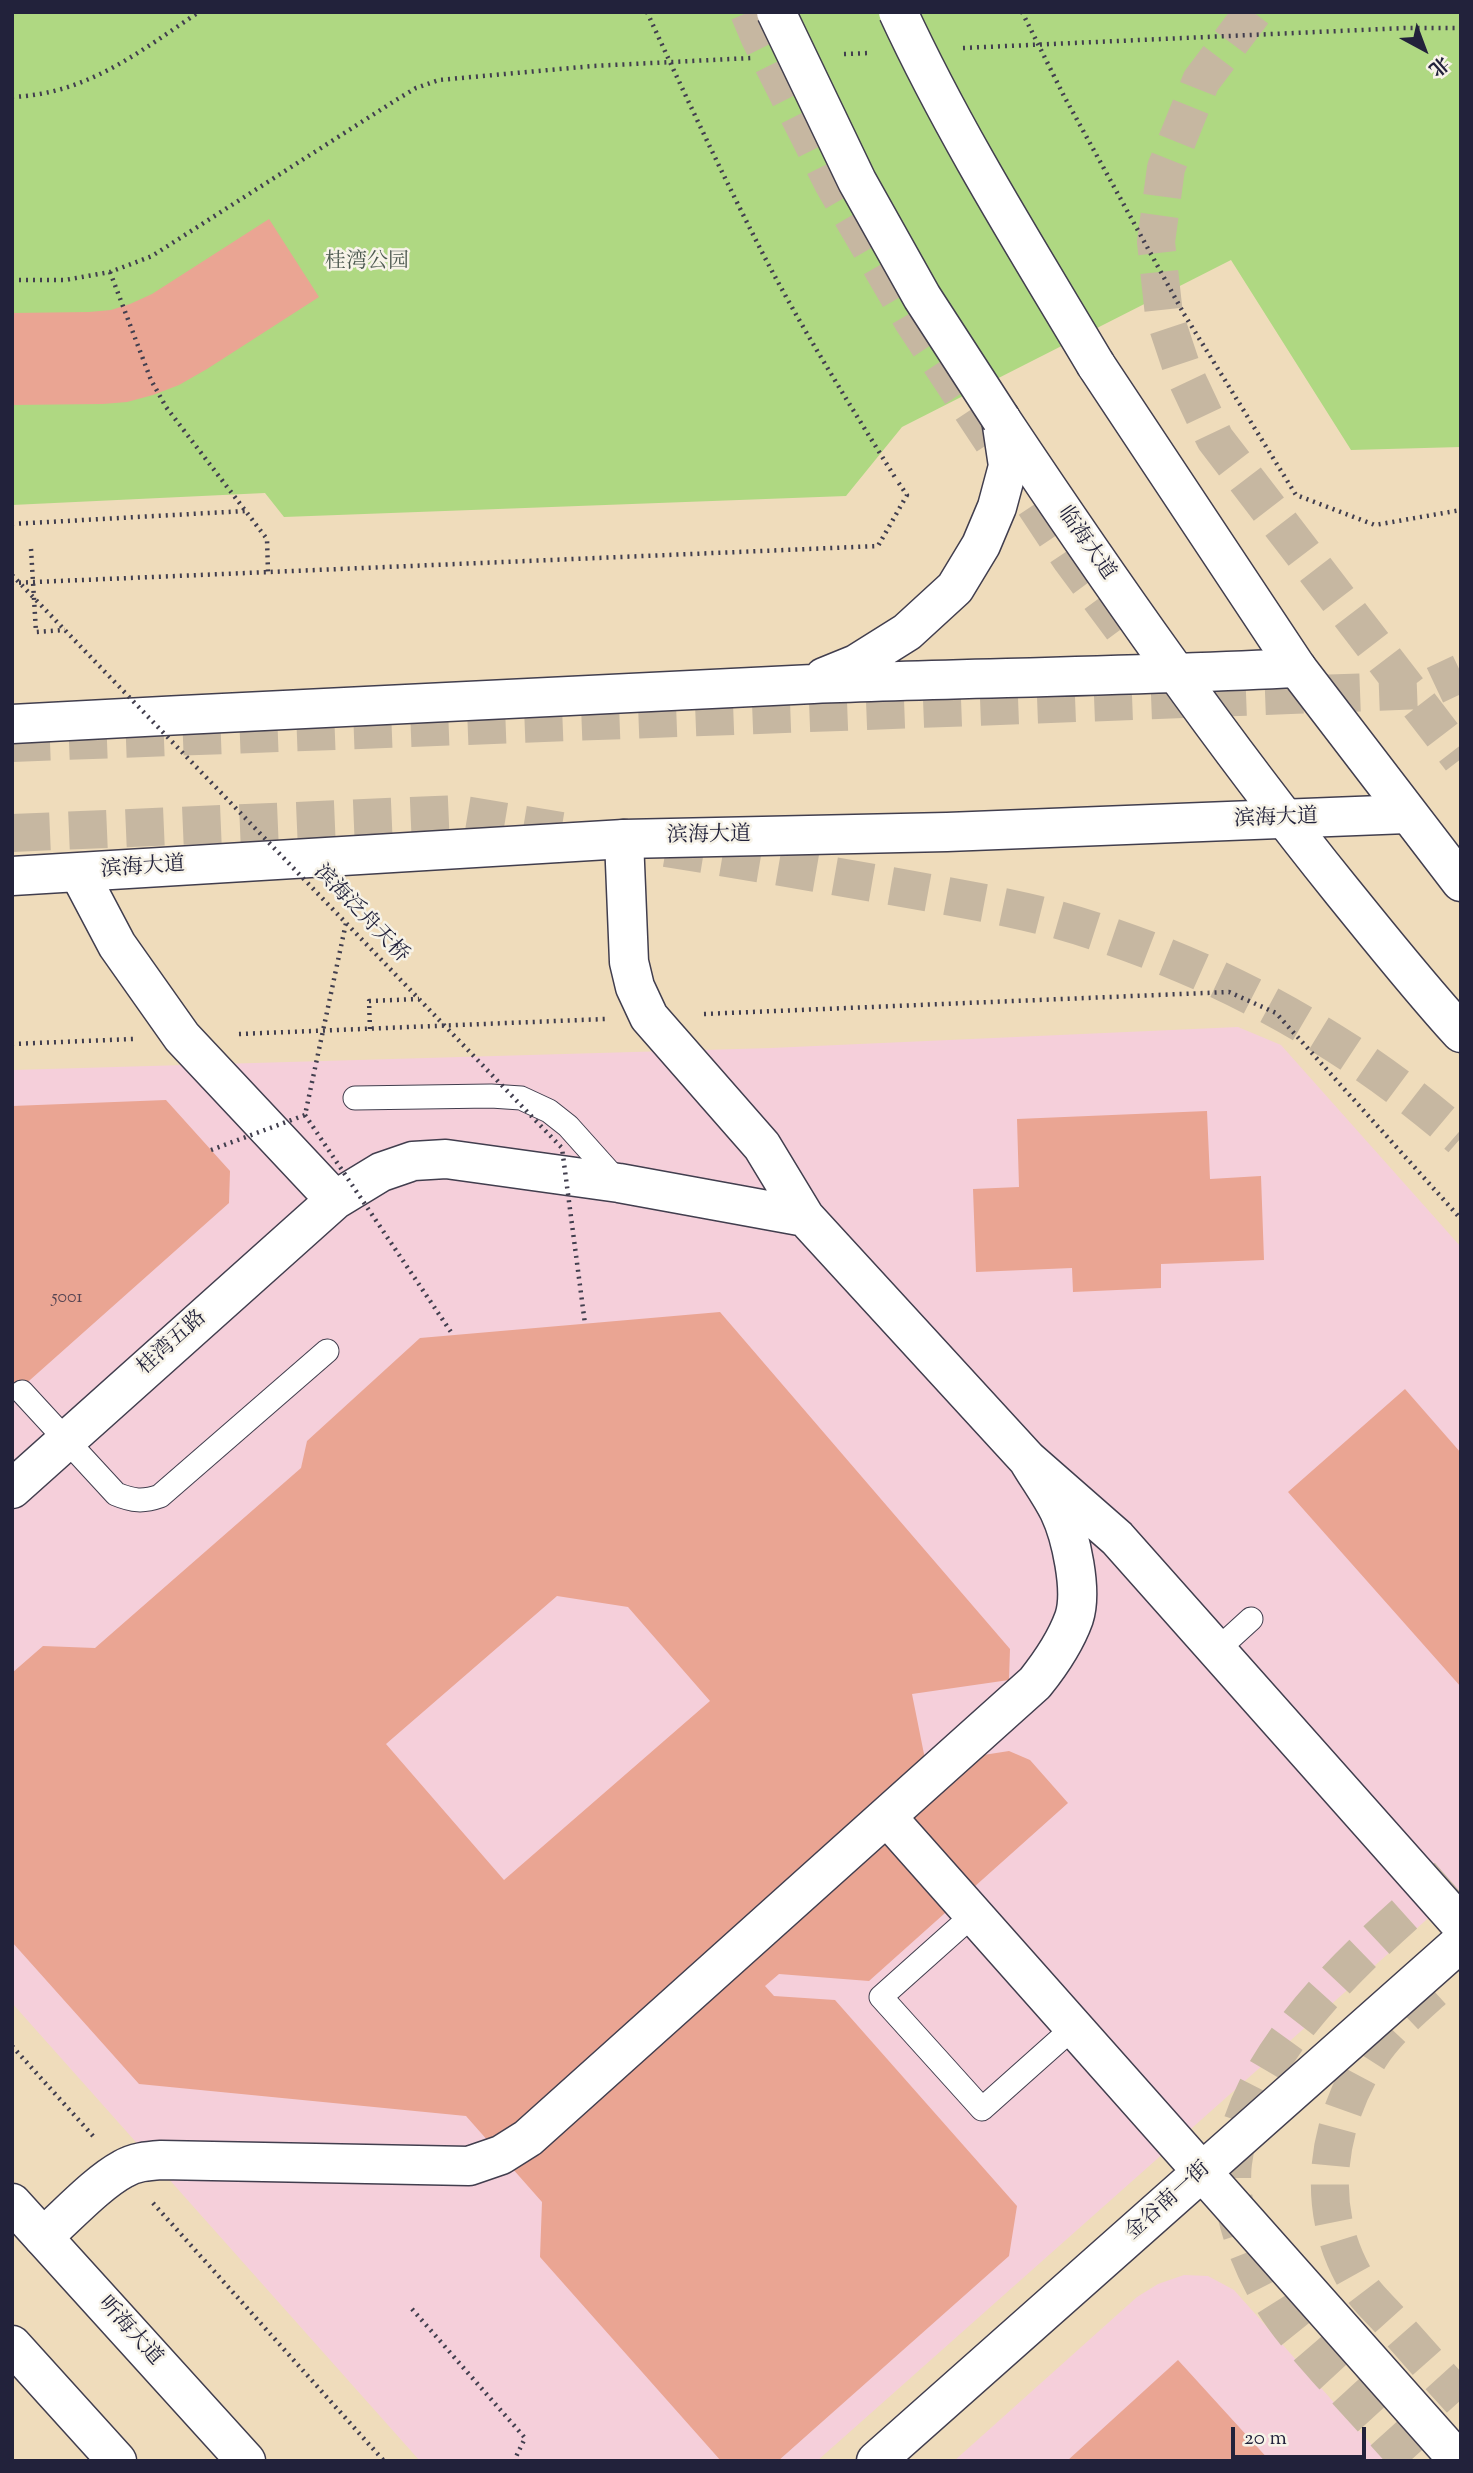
<!DOCTYPE html>
<html>
<head>
<meta charset="utf-8">
<style>
  body { margin:0 }
  #map { position:relative; width:1473px; height:2473px; overflow:hidden; background:#efdcbb; font-family:"Sorts Mill Goudy","Noto Serif SC",serif }
  canvas { display:block }
  .frame { position:absolute; inset:0; border:14px solid #22223b; pointer-events:none }
  .north { position:absolute; left:1389px; top:14px; width:70px; height:70px; -webkit-text-stroke:5px #f7f3e8; paint-order:stroke; rotate:139deg; font-size:19px; font-weight:700; line-height:28px; text-align:center; color:#22223b }
  .north::after { content:''; display:block; margin:auto; width:24px; height:32px; background:#22223b; clip-path:polygon(50% 0,100% 100%,50% 72%,0 100%) }
  .scale { position:absolute; left:1231px; top:2427px; width:135px; height:32px; box-sizing:border-box; border:4px solid #22223b; border-top:0; padding-left:9px; font-size:21px; line-height:24px; white-space:nowrap; color:#22223b; -webkit-text-stroke:5px #f7f3e8; paint-order:stroke }
</style>
</head>
<body>
<div id="map">
<canvas width="1473" height="2473"></canvas>
<div class="frame"></div>
<div class="north">北</div>
<div class="scale">20 m</div>
</div>
<script>
const c = document.querySelector('canvas').getContext('2d');
c.lineJoin = 'round';
function fillPath(path, color) { c.fillStyle = color; c.fill(path, 'evenodd'); }
function trace(path, color, width, dash) { c.strokeStyle = color; c.lineWidth = width; c.lineCap = dash ? 'butt' : 'round'; c.setLineDash(dash || []); c.stroke(path); }
function drawText(font, color, halo, rows, align = 'center') {
  c.font = font + ' "Sorts Mill Goudy","Noto Serif SC",serif'; c.lineWidth = 5; c.setLineDash([]); c.textBaseline = 'middle'; c.strokeStyle = halo; c.fillStyle = color; for (const [text, x, y, turn = 0] of rows) {
    c.save(); c.translate(x, y); c.rotate((+turn || 0) * Math.PI / 180); c.textAlign = isNaN(turn) ? turn : align; if (halo) c.strokeText(text, 0, 0); c.fillText(text, 0, 0); c.restore();
  }
}
const built = new Path2D(`
  M1238 1027 1281 1045 1461 1247V1889L817 2461H420L12 2003V1070L771 1048Z
  M1184 2275 1208 2276 1234 2290 1386 2461H954L1137 2297 1158 2284Z`);
const green = new Path2D(`
  M12 12H1461V447L1351 450 1231 260 902 427 846 496 284 517 265 493 12 505Z`);
const building = new Path2D(`
  M269 219 319 297 207 369 179 385 153 395 127 402 103 404 12 405V313L89 312 111 310 130 304 152 294Z
  M166 1100 230 1171 229 1203 12 1396V1106Z
  M1207 1111 1210 1179 1261 1176 1264 1260 1161 1264V1288L1073 1292 1072 1268 976 1272 973 1189 1019 1187 1017 1119Z
  M720 1312 1010 1649 1009 1680 912 1694 926 1764 1009 1751 1030 1760 1068 1803 869 1981 779 1974 765 1986 774 1996 835 2000 1017 2206 1009 2256 778 2461H721L540 2257 542 2202 466 2116 139 2084 12 1942V1673L43 1646 95 1648 301 1468 307 1441 420 1338ZM557 1596 628 1607 710 1701 504 1880 386 1744Z
  M1405 1389 1461 1453V1687L1288 1492Z
  M1178 2360 1270 2461H1067Z`);
const primaryTunnel = new Path2D(`
  M749 12 760 38 833 183 913 321 1071 559 1123 629
  M1433 1990C1411 2010 1386 2031 1370 2056 1324 2127 1313 2215 1361 2288 1370 2301 1383 2312 1393 2324 1416 2350 1438 2375 1461 2400
  M1410 2461C1384 2432 1358 2403 1331 2374 1306 2346 1281 2319 1264 2286 1245 2250 1228 2204 1233 2163 1248 2044 1375 1940 1461 1865`);
const highwayTunnel = new Path2D(`
  M1253 12 1201 81 1166 168 1156 242 1164 315 1182 369 1215 439 1461 759
  M12 743 1425 690 1461 673
  M12 833 458 814 579 834
  M666 848C741 860 816 873 891 886 946 896 1003 905 1058 920 1206 962 1345 1036 1461 1138`);
const path = new Path2D(`
  M963 48 1405 28H1461
  M844 54 870 53
  M12 97C87 94 139 52 199 12
  M110 272 151 380 166 407 267 539 268 572
  M12 280H65L110 272 152 256 396 100 416 88 439 80 593 66 751 58
  M1184 314 1296 495 1375 525 1461 510
  M12 524 245 511
  M31 549 36 632 65 630
  M12 583 878 546 907 495 896 479
  M704 1014 1229 992 1276 1013 1461 1219
  M370 1029 369 1001 419 999
  M239 1034 605 1019
  M12 1044 133 1039
  M12 2046 94 2137
  M153 2203 384 2461
  M412 2309 525 2438 514 2461`);
const lane = new Path2D(`
  M355 1098 491 1096 521 1098 549 1111 568 1126 619 1183
  M22 1392 116 1494C133 1501 143 1502 160 1496L327 1351
  M1217 1650 1251 1619
  M974 1914 881 1997 982 2109 1074 2027`);
const street = new Path2D(`
  M624 839 629 962 635 987 649 1017 762 1146 805 1217 1028 1460 1117 1538 1461 1925
  M79 873 117 945 182 1037 335 1200
  M12 1489 335 1200 381 1172 413 1161 446 1159 619 1183 805 1217
  M887 1817 1459 2461
  M43 2237C66 2217 97 2183 123 2169 135 2162 147 2161 161 2160L469 2166 501 2155 528 2138 1035 1683C1051 1663 1065 1643 1074 1618 1083 1591 1071 1536 1059 1511 1050 1493 1038 1477 1028 1460
  M876 2461 1461 1942`);
const secondary = new Path2D(`
  M1096 365 1297 668 1461 882
  M1001 419C1109 581 1220 740 1342 891 1381 939 1419 987 1461 1033
  M12 2203 246 2461
  M12 2345 117 2461`);
const primary = new Path2D(`
  M824 677 856 664 907 632 955 588 981 545 997 507 1008 466 1001 419
  M12 724C279 710 546 695 813 684 974 678 1136 676 1297 668
  M12 876 624 839 947 832 1407 814`);
const pathBridge = new Path2D(`
  M647 12C684 93 722 174 763 254 803 331 850 405 896 479
  M1022 12 1064 96 1184 314
  M12 575 562 1148 585 1324
  M305 1115 453 1335
  M211 1150 305 1115 346 923`);
const secondaryBridge = new Path2D(`
  M776 12 857 181 922 297 1001 419
  M898 12C955 135 1027 249 1096 365`);
const numberNames = [
  ["5001",67,1299]
];
const parkNames = [
  ["桂湾公园",367,263]
];
const streetNames = [
  ["临海大道",1085,544,55],
  ["滨海大道",1276,820,-2],
  ["滨海大道",709,837,-1],
  ["滨海大道",143,869,-4],
  ["滨海泛舟天桥",360,915,46],
  ["桂湾五路",173,1344,-42],
  ["金谷南一街",1169,2202,-42],
  ["听海大道",129,2332,48]
];
fillPath(built, '#f5cfda');
fillPath(green, '#afd882');
fillPath(building, '#eaa593');
trace(primaryTunnel, '#c6b7a1', 38, [38, 19]);
trace(highwayTunnel, '#c6b7a1', 38, [38, 19]);
trace(lane, '#413e4e', 25);
trace(street, '#413e4e', 41);
trace(secondary, '#413e4e', 41);
trace(primary, '#413e4e', 41);
trace(path, '#413e4e', 4.5, [2, 5]);
trace(lane, '#fff', 23);
trace(street, '#fff', 38);
trace(secondary, '#fff', 38);
trace(primary, '#fff', 38);
trace(secondaryBridge, '#413e4e', 41, []);
trace(pathBridge, '#413e4e', 4.5, [2, 5]);
trace(secondaryBridge, '#fff', 38);
drawText('18px', '#544351', null, numberNames);
drawText('21px', '#4c5950', '#f7f3e8', parkNames);
drawText('21px', '#22223b', '#f7f3e8', streetNames);
</script>
</body>
</html>
